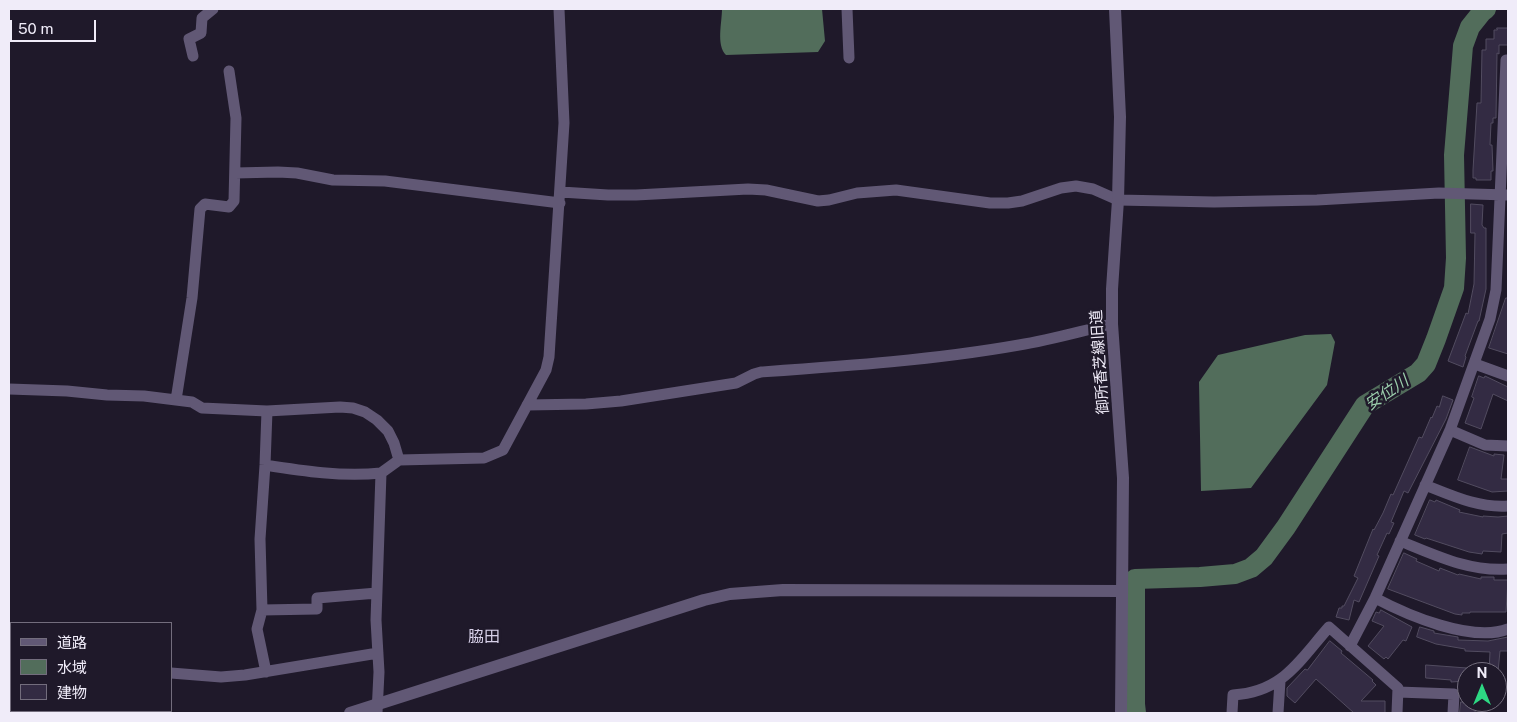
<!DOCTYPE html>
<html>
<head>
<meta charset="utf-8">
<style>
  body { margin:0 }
  #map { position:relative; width:1517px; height:722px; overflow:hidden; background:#1f192a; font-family:"Public Sans","Noto Sans JP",sans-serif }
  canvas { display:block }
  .frame { position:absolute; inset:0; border:10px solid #f0ecf9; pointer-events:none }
  .legend { position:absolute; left:10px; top:622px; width:162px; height:90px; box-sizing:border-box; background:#1f192a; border:1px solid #736d7d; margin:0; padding:6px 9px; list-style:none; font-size:15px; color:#f0ecf9 }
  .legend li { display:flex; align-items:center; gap:10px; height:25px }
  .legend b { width:25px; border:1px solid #736d7d }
  .north { position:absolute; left:1457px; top:662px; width:50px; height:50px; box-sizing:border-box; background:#1f192a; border:1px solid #736d7d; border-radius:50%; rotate:0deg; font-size:14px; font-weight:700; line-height:20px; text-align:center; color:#f0ecf9 }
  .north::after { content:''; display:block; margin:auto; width:18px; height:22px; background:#2dd883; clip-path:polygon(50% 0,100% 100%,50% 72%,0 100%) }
  .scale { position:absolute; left:10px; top:20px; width:86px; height:22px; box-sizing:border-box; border:2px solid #f0ecf9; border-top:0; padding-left:6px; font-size:15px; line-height:18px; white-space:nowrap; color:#f0ecf9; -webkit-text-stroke:4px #1f192a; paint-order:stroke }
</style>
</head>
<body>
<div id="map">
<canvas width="1517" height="722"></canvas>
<div class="frame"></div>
<ul class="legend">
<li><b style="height:6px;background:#615875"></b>道路</li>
<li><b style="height:14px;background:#526d5b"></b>水域</li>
<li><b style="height:14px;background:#332b43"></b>建物</li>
</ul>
<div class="north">N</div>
<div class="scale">50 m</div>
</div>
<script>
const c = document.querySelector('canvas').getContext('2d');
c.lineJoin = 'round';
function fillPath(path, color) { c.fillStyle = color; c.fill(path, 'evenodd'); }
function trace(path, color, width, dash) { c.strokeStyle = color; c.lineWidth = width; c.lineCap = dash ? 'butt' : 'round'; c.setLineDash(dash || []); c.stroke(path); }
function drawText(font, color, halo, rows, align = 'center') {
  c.font = font + ' "Public Sans","Noto Sans JP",sans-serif'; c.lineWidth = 5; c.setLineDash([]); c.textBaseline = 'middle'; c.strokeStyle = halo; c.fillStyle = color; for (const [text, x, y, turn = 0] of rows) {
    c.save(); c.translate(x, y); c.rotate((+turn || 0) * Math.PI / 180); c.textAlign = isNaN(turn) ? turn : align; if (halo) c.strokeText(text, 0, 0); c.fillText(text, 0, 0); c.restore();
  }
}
const water = new Path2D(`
  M722 9H822L825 41 818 52 726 55C716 45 722 23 722 9Z
  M1331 334 1335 342 1327 385 1251 488 1201 491 1199 382 1218 355 1305 335Z`);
const river = new Path2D(`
  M1136 713 1135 704V579L1200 577 1235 574 1251 568 1264 557 1286 527 1365 405 1418 373 1426 364 1436 339 1454 288 1456 258 1454 155 1463 46 1470 27 1482 12 1486 9`);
const building = new Path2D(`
  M1497 28H1508V45H1499V54L1497 53 1496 118H1493V123H1491L1490 145H1492L1493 171H1491V180H1476V178H1473V170L1477 103H1481L1482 50H1486V39H1494V30H1497Z
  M1471 204 1483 205 1482 225 1484 228H1486V289L1479 321H1478L1465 356 1466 357 1463 367 1448 361 1466 313 1468 314 1474 284 1475 233H1471Z
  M1506 298H1508V354L1489 348Z
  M1479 376 1484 378 1485 376 1508 387V401L1493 394 1481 429 1465 423 1474 398 1472 397Z
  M1443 396 1453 400 1446 419 1408 493 1404 491 1391 522 1394 523 1389 534 1387 533 1377 555 1379 556 1359 602 1354 600 1349 620 1336 617 1339 608H1342V606H1344L1358 578 1354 576 1373 529 1374 530 1383 513 1391 494 1393 495 1419 437 1422 438 1431 417 1432 418 1437 406 1439 407Z
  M1470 447 1494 456V454L1504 455 1501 479H1508V491L1492 492 1458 480Z
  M1430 500 1435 502 1436 500 1460 510 1459 512 1483 517V516L1498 517 1508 516V533L1502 534 1501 552 1483 551 1482 554 1469 552 1426 538 1425 539 1415 535Z
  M1404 553 1417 559 1416 561 1439 571 1440 568 1458 575 1459 574 1481 579V577H1494V580H1508L1506 612H1470V613H1462V615L1455 614 1388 589Z
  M1381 610 1412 627 1406 641 1403 640 1388 659 1386 657 1384 659 1368 646 1384 626 1372 621 1376 612 1379 613Z
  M1420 627 1434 631V633L1458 637V640L1488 641 1508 637V651H1500L1498 672H1489L1490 652 1465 651V649L1436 644 1417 637Z
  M1330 641 1342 651 1341 653 1373 680 1372 681 1376 685 1361 701H1385V713H1354L1316 679 1295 703 1287 696V688L1305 669 1307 670Z
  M1426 665 1467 668V681L1451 682V680L1426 678Z
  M1461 702H1476L1475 713H1460Z`);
const minor = new Path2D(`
  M847 9 849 58
  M193 56 189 39 201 33 202 18 213 9
  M235 173 278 172 297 173 333 180 385 181 560 203
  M561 192 608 195H636L748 189 766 190 818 201 829 200 857 193 896 190 990 203H1008L1022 201 1061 188 1076 186 1093 189 1118 200 1214 202 1317 200 1439 193 1508 195
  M1475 364 1508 376
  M9 389 67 391 107 395 144 396 192 402 202 408 267 411 340 407 353 408 365 412 377 420 388 431 394 443 399 460
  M176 400 192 298 200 209 205 204 229 207 234 201 236 118 229 71
  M527 405 586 404 621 401 736 383 754 374 761 372C847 366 934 360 1019 345 1051 340 1081 331 1112 324
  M1450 430 1485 445 1508 446
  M265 465C303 471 342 477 381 473
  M1425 485C1453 496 1478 508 1508 506
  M1400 541C1435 555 1469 572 1508 569
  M1375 598C1407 615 1472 643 1508 629
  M262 610 317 609V598L377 593
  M9 629H11
  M1350 646 1375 598 1450 430 1490 319 1496 290 1506 60H1508
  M266 672 257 629 262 610 260 539 265 465 267 411
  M171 673 221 677 245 675 378 653
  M1398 692 1454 694 1453 713
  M377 713 379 672 376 620 381 473 399 460 484 458 503 450 546 370 549 357 564 123 559 9
  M1232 713 1233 695C1283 692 1299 661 1329 627L1398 688 1397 713
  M1278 713 1280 681`);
const tertiary = new Path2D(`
  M1115 9 1120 117 1118 200 1112 289V324L1123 478 1121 713
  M350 713 704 600 730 594 783 590 1122 591`);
const streetNames = [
  ["御所香芝線旧道",1100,362,-94]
];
const waterNames = [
  ["安位川",1387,393,-34]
];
const neighbourhoodNames = [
  ["脇田",484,637]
];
fillPath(water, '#526d5b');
trace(river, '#526d5b', 20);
fillPath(building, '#332b43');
trace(building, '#524c60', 1);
trace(minor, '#615875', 11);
trace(tertiary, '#615875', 12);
drawText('15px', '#f0ecf9', '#1f192a', streetNames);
drawText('italic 16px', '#9bceac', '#1f192a', waterNames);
drawText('16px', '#d7d0e8', '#1f192a', neighbourhoodNames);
</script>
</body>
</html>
